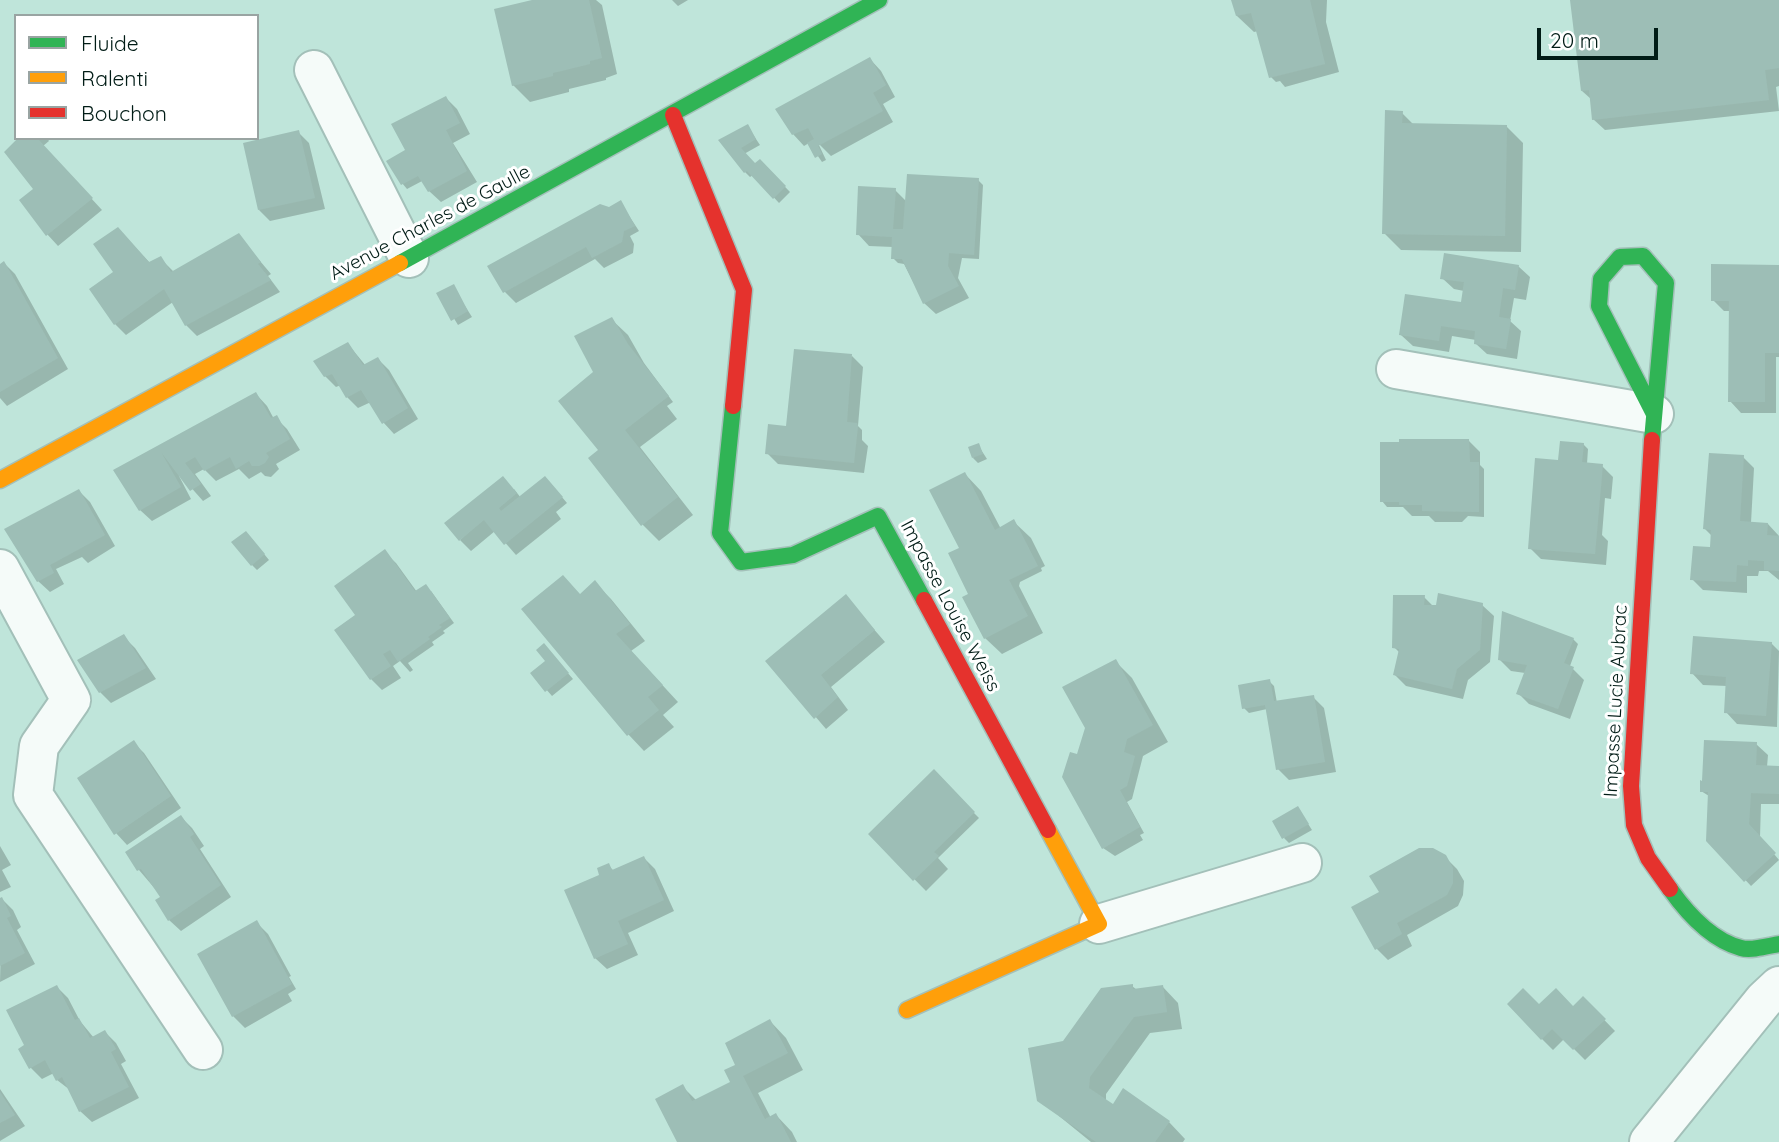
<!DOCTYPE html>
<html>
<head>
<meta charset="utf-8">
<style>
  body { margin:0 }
  #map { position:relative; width:1779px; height:1142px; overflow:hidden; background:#bfe5da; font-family:Quicksand,sans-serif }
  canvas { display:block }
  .legend { position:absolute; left:14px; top:14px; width:245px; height:126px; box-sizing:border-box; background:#fff; border:2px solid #99a4a2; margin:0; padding:9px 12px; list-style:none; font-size:21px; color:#011c16 }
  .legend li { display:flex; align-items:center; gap:14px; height:35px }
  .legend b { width:35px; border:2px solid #99a4a2 }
  .scale { position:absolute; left:1537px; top:28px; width:121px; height:32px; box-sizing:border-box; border:4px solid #011c16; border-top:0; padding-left:9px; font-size:21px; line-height:24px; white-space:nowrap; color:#011c16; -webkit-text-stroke:5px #fff; paint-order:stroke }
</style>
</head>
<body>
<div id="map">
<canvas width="1779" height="1142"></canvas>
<ul class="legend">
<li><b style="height:9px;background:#30b455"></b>Fluide</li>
<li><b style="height:9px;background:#ff9f0a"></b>Ralenti</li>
<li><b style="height:9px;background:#e5322d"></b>Bouchon</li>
</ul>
<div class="scale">20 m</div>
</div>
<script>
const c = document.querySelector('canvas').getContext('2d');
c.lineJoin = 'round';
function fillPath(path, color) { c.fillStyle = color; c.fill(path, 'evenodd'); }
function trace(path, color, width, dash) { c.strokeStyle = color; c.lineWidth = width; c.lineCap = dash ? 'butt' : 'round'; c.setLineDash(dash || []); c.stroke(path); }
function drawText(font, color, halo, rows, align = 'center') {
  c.font = font + ' Quicksand,sans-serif'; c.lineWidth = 6; c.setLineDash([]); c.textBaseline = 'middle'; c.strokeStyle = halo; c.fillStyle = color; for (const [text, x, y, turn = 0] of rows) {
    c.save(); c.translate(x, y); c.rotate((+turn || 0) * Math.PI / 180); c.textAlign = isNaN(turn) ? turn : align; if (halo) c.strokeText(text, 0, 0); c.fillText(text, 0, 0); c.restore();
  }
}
const shadow = new Path2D(`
  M539 0H596L602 5 617 74 606 78V80L569 89V92L530 102 513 85Z
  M672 0H688L678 6Z
  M1233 0H1327L1326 22 1339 72 1285 87 1280 81 1276 82 1271 77 1258 31 1254 32 1237 16Z
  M1572 0H1779V86L1776 87 1779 111 1605 130 1593 119 1591 99 1582 91Z
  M870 59 881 71 895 97 883 104 893 122 831 156 818 143 826 160 822 162 809 143 804 146 793 134Z
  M446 98 457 109 470 134 453 143 477 182 441 202 429 191 424 180 407 189 402 183 405 153Z
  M1402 113 1414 125 1507 127 1523 143 1521 252 1401 250 1384 233Z
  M748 127 760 145 744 154 755 166 760 161 790 192 779 203 753 175 750 177 745 172 730 153Z
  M298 132 309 143 325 209 270 221 259 210Z
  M20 138H47L49 141 43 146 102 210 58 246 47 234Z
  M978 180 983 185 979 259 962 258 958 278 969 298 936 314 924 303 904 264 898 263 893 258V247L869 246 858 234 895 190 907 202Z
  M620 202 639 231 630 236 634 244 633 253 604 268 595 259 516 303 505 292 490 267 613 210Z
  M118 229 150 263 160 258 174 272 239 236 271 274 268 276 280 292 197 336 186 325 173 302 126 335 115 324Z
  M4 263 15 274 68 369 7 406 0 398V266Z
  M1518 266 1530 277 1526 300 1514 298 1510 321 1521 331 1517 359 1487 354 1475 343 1476 340 1452 336 1449 352 1413 346 1401 335 1463 304 1464 291 1454 289 1442 278Z
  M1779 266V357H1776V413H1741L1730 401 1731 311H1724L1713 300Z
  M453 287 472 317 458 325 439 294Z
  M611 319 628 335 644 363 673 402 667 406 677 419 640 447 693 515 659 541 643 525 600 450Z
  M348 344 366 366 378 359 389 370 418 419 394 434 383 422 371 402 358 408 347 397 341 385 336 387 325 376Z
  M852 356 863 367 858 426 862 430V440L868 446 864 473 778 464 767 453Z
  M256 394 267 406 274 419 276 418 287 429 300 450 276 464 279 469 271 477 265 476 261 472 249 479 239 469 216 481 204 469 195 474 211 496 203 501 180 475 179 476 191 499 152 521 140 510 115 471Z
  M1469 441 1480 452V465L1484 469V517L1468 516 1462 522H1435L1429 516H1412L1403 507H1387L1382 501Z
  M1583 444 1588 449 1587 464 1602 466 1613 477 1611 499 1605 498 1602 535 1608 541 1606 565 1541 559 1530 548 1560 462Z
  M978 445 987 459 978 463 973 458Z
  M1743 457 1754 468 1751 523 1768 524 1779 536V580L1768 571H1759L1758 576H1747V593L1703 590 1692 579 1711 549 1712 536 1705 529Z
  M965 474 981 491 1001 529 1014 522 1031 538 1045 566 1041 568 1042 571 1020 582 1019 586 1043 633 1002 654 985 638 971 595 964 555Z
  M550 483 567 503 556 512 561 519 516 555 495 531 471 551 460 540 514 489 521 498Z
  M79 491 90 502 115 546 88 563 82 557 56 569 64 584 50 592 38 581Z
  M251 538 269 560 257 570 252 565Z
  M384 552 396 563 417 592 431 591 454 623 443 631 445 633 432 642 434 645 408 663 413 670 410 672 400 661 393 666 401 678 382 690 371 679 336 630 357 616Z
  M595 583 611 599 645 641 631 651 678 702 663 715 674 727 644 751 628 734 581 595Z
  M845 596 885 642 831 687 848 710 826 729 768 661Z
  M1424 597 1434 607 1482 605 1494 616 1490 662 1468 680 1463 699 1406 686 1395 675 1400 653 1394 647Z
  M124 637 135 648 156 679 111 703 100 692Z
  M1573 639 1578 644 1570 666 1584 680 1570 719 1529 704 1518 693 1525 673 1511 671 1500 660Z
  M1771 643 1779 651 1777 727 1737 724 1726 712 1727 686 1703 685 1692 673Z
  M549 651 573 679 552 696 532 673 548 661Z
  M1115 661 1132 678 1168 742 1143 756 1132 799 1127 802 1144 833 1140 835 1143 840 1115 856 1103 848 1079 756Z
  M1269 681 1274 686 1277 703 1313 697 1324 708 1336 772 1289 780 1278 769 1267 709 1249 713 1244 708Z
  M133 742 144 753 181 808 127 845 116 833Z
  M1756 744 1768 755 1767 767H1779V804H1761L1760 837 1779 860 1751 886 1708 840 1709 796 1701 791Z
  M1298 808 1312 830 1289 843 1284 838Z
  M971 810 979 818 938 858 948 869 926 891 870 834Z
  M181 817 192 828 204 846 200 849 231 897 181 931 169 920 162 897 139 870 127 852Z
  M0 846 11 865 2 870 11 887 0 892Z
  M1445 857 1457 869 1464 881 1463 895 1458 906 1407 935 1412 946 1388 960 1376 948 1381 892Z
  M644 858 655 869 674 911 628 933 638 955 607 969 595 958 603 876 608 865 614 871Z
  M2 899 13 910 21 927 17 930 35 964 0 982Z
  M257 923 268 934 291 976 289 977 296 989 288 994 292 1001 245 1028 233 1016 199 955Z
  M1132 986 1137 990 1162 986 1178 1003 1182 1029 1150 1033 1106 1094V1101L1114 1106 1169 1122 1185 1139 1183 1142H1091L1059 1116 1062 1043Z
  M57 987 68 998 80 1021 94 1038 105 1032 116 1043 126 1061 121 1064 139 1098 92 1122 80 1111 70 1090 57 1080 54 1073 42 1079 31 1068 27 1046Z
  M1583 998 1615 1031 1585 1060 1564 1039 1553 1050 1542 1039 1539 1007 1573 1008Z
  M770 1021 786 1038 803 1070 758 1093 771 1118 776 1115 792 1132 797 1142H679L683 1087 696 1100 732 1083 738 1065Z
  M0 1089 25 1126 0 1141Z`);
const building = new Path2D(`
  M532 0H589L602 58 590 61V64L553 73V76L512 86 494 9Z
  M1231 0H1310L1325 64 1269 78 1251 13 1236 16Z
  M1570 0H1779V68L1765 70 1769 100 1592 120 1589 90 1581 91Z
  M870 57 886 85 873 93 883 111 818 146 822 154 815 158 807 143 814 139 808 128 792 135 775 109Z
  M446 96 460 123 446 130 467 171 428 192 418 176 401 185 386 161 405 150 391 124Z
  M1385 110 1403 111 1402 123 1507 125 1505 236 1382 234Z
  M748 124 756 139 741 148 755 163 760 159 786 186 773 199 747 171 744 173 718 140Z
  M299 130 315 198 258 210 243 143Z
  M18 138H41L39 140 93 198 46 236 19 200 33 189 4 152Z
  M907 174 979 178 974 255 949 253 948 266 959 286 923 304 902 259H891L892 237 856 235 858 186 896 188 893 229H903Z
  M621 200 635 226 624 231 622 242 592 258 586 247 503 293 487 266 600 204 609 207Z
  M118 227 149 262 161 256 171 272 239 233 261 262 258 264 271 280 185 326 164 289 114 325 89 289 113 272 93 244Z
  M1444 253 1519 265 1515 290 1503 288 1499 317 1511 319 1506 349 1474 344 1475 331 1441 326 1439 341 1399 335 1405 294 1461 302 1464 282 1440 279Z
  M4 261 58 358 0 392V264Z
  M1711 264 1779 265V353H1765V402H1728L1729 301H1711Z
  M454 284 468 311 451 321 436 293Z
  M612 317 628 344 669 396 625 430 678 497 641 526 588 458 598 450 558 401 593 372 574 336Z
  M348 342 363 365 378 357 408 408 382 424 361 390 346 398 332 374 324 377 313 361Z
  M794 349 852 354 847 422 857 423 858 426 854 463 765 454 768 424 786 426Z
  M256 392 271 418 277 415 290 439 266 453 269 457 265 463 259 466H252L249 461 236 469 230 457 204 471 195 457 185 463 201 484 190 491 161 452 181 487 139 511 113 470Z
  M1399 439H1469L1470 462H1479V512L1422 511V505H1399V502H1380V442H1399Z
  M1560 441 1584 443 1582 462 1603 464 1595 554 1528 549 1535 458 1558 460Z
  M979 443 983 454 972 458 968 447Z
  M1709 453 1744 455 1740 521 1768 523 1767 535 1779 536V571L1764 570V561L1748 560V566L1737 565 1736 582 1690 580 1693 546 1710 547 1711 530 1703 529Z
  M965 472 995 530 1014 519 1038 566 1009 580 1028 616 984 639 962 597 968 594 948 553 959 548 929 490Z
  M503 476 517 493 499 508 501 511 545 476 563 497 504 545 484 520 459 541 444 523Z
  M79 489 105 535 50 565 54 573 37 582 4 529Z
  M246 531 265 554 251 566 231 542Z
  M385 549 415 591 426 584 450 618 439 625 442 627 428 637 430 639 398 662 390 650 383 654 391 666 370 680 334 630 355 615 334 586Z
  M563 575 580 594 595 580 630 624 616 634 663 685 648 697 659 710 627 736 521 609Z
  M1438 593 1483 603 1480 650 1457 669 1452 689 1393 675 1399 649 1392 648 1393 595H1425L1424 605H1436Z
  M846 594 875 630 821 675 838 697 814 719 765 661Z
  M1502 611 1574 638 1564 663 1574 667 1558 709 1516 694 1527 665 1498 660Z
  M124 634 146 668 99 693 77 660Z
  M1693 636 1772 642 1766 716 1724 713 1726 677 1690 674Z
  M544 643 569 673 545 692 530 673 545 661 536 650Z
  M1116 659 1153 725 1127 739 1124 752 1135 756 1127 786 1120 790 1140 827 1102 849 1062 777 1070 752 1077 754 1085 728 1062 687Z
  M1270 679 1274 701 1314 695 1325 762 1276 770 1265 705 1242 709 1238 685Z
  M134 740 171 796 114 835 77 778Z
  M1704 740 1757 742 1756 765 1779 766V794L1751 793 1749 824 1776 853 1744 882 1706 841 1708 792H1700V780L1702 781Z
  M934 769 975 812 934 852 939 856 913 881 868 834Z
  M1298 806 1309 824 1282 839 1272 821Z
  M181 815 194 834 190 837 221 885 168 921 155 900 160 897 141 869 137 871 125 852Z
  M1419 848H1433L1446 855 1453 868V883L1447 895 1397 923 1402 934 1375 950 1351 907 1379 892 1369 876Z
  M644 856 664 900 618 921 628 944 594 959 564 890 599 875 597 868 609 863 612 870Z
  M2 897 11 916 7 918 25 953 0 966V898Z
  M257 920 292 984 232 1017 197 954Z
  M1133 984V989L1163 985 1167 1012 1134 1017 1090 1077 1089 1088 1113 1104 1123 1088 1170 1121 1155 1142H1096L1037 1101 1028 1048 1063 1041 1101 988Z
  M57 985 75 1020 79 1018 90 1038 105 1030 116 1049 111 1052 129 1087 79 1112 62 1077 56 1081 45 1060 29 1069 18 1049 24 1045 6 1010Z
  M1523 988 1539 1004 1556 988 1573 1006 1583 996 1606 1019 1573 1050 1552 1029 1541 1040 1507 1004Z
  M770 1019 788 1053 743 1076 765 1119 776 1113 791 1142H677L655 1099 683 1084 692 1101 730 1082 724 1070 735 1065 725 1043Z
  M0 1092 15 1115 0 1123Z`);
const street = new Path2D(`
  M314 70 409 258
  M1396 369 1654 414
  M0 569 71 700 39 746 33 795 203 1050
  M1099 924 1302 863
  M1649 1142 1764 1000 1779 986`);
const fast = new Path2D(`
  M400 263 879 0
  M733 406 720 533 741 562 793 555 878 516 924 600
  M1652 440 1666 283 1643 256 1620 257 1601 279 1599 306 1654 414
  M1670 889C1687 913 1711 940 1741 948 1751 951 1768 946 1779 944`);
const slow = new Path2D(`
  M0 480 400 263
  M907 1010 1099 924 1048 830`);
const jam = new Path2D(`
  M673 115 744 290 733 406
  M1652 440 1631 786 1634 825 1648 858 1670 889
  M924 600 1048 830`);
const streetNames = [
  ["Avenue Charles de Gaulle",430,223,-28],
  ["Impasse Louise Weiss",950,606,62],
  ["Impasse Lucie Aubrac",1616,701,-87]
];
fillPath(shadow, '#0003');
fillPath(building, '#9dbeb6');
trace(street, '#a3c0b9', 42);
trace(fast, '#a3c0b9', 19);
trace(slow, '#a3c0b9', 19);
trace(jam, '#a3c0b9', 19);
trace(street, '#f5fbf9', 38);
trace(fast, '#30b455', 16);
trace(slow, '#ff9f0a', 16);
trace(jam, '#e5322d', 16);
drawText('19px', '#011c16', '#fff', streetNames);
</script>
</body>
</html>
